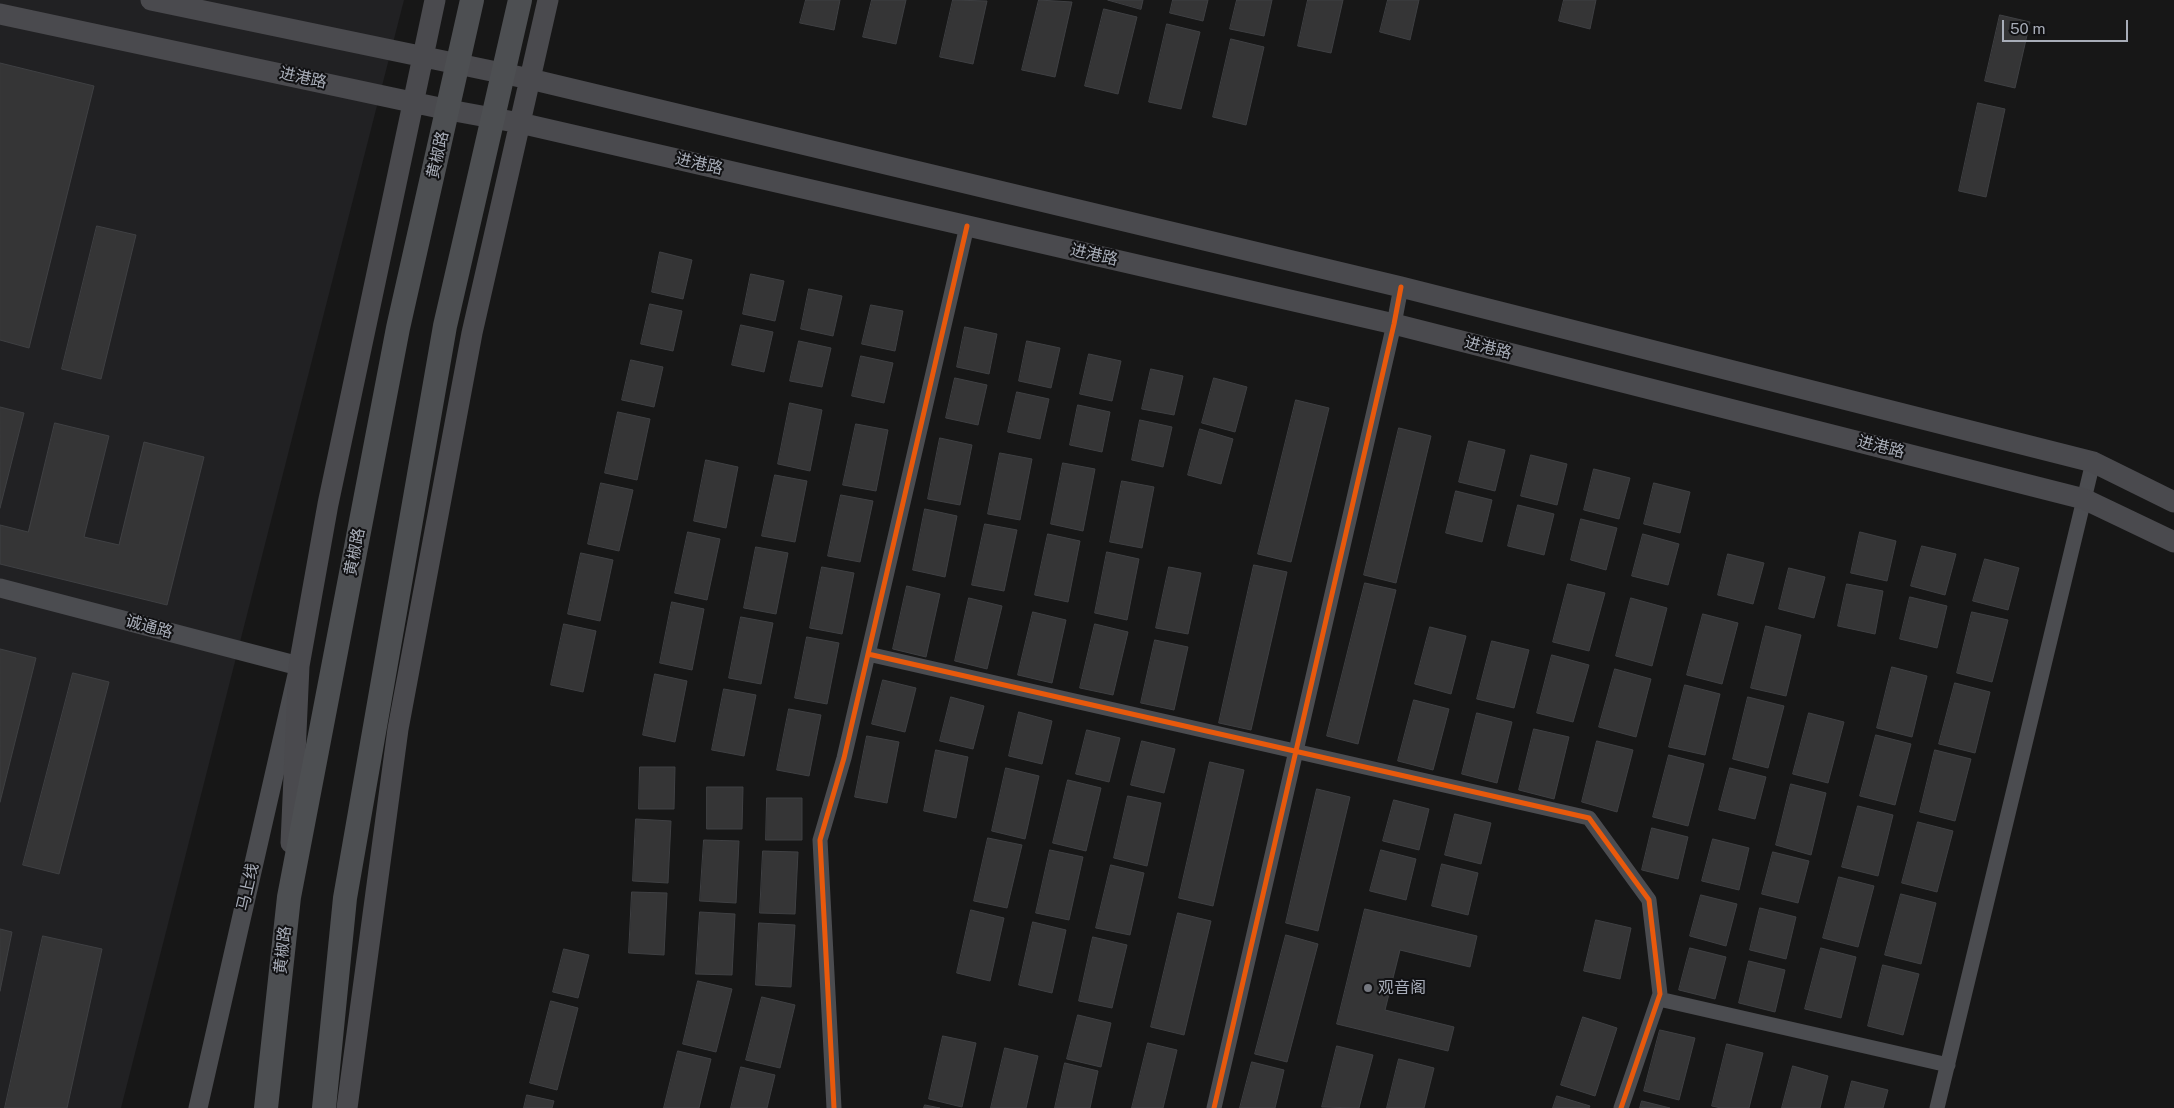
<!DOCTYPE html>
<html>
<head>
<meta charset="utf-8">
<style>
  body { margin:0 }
  #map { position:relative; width:2174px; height:1108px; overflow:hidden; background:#171717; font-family:"Public Sans",sans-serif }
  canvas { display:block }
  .scale { position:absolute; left:2002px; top:20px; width:126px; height:22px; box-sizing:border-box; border:2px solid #a8adb8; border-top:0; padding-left:6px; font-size:15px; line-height:18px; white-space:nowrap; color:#a8adb8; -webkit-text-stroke:4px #111113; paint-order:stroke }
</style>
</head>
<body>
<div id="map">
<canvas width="2174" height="1108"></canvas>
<div class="scale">50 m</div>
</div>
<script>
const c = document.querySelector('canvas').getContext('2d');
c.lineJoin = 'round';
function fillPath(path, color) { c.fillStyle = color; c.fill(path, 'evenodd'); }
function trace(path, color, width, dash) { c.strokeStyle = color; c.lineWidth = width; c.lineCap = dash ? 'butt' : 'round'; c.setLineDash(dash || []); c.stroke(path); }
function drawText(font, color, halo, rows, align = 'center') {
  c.font = font + ' "Public Sans","Noto Sans SC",sans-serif'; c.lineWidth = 4; c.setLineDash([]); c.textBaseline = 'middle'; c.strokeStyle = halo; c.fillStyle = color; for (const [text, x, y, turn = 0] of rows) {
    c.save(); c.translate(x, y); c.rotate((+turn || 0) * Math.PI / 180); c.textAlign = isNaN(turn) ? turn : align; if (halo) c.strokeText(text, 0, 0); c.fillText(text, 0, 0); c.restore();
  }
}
const built = new Path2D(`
  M0 0H404L121 1108H0Z`);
const building = new Path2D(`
  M806 0H840L834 30 800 23Z
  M872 0H906L896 44 863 37Z
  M953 0 987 1 973 64 940 57Z
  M1039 0 1072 2 1055 77 1022 70Z
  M1108 0H1143L1141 9Z
  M1173 0H1208L1203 21 1170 13Z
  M1237 0H1272L1264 36 1230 29Z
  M1308 0H1343L1331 53 1298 46Z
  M1388 0H1419L1410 40 1380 32Z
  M1564 0H1596L1590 29 1559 21Z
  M1104 9 1137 17 1118 94 1085 86Z
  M2000 15 2030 22 2015 88 1985 81Z
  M1167 24 1200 32 1181 109 1149 102Z
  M1231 39 1264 47 1246 125 1213 117Z
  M0 63 94 86 29 348 0 340Z
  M1978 103 2005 109 1986 197 1959 191Z
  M97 226 136 235 101 379 62 369Z
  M660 252 692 260 683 299 652 292Z
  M751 274 784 281 775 321 743 314Z
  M809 289 842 296 833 336 801 329Z
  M650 304 682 311 673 351 641 344Z
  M871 305 903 311 895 351 862 344Z
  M741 325 773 332 764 372 732 365Z
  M965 327 997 334 989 374 957 367Z
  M799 341 831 348 822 387 790 381Z
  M1027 341 1060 348 1051 388 1019 381Z
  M1089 354 1121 361 1112 401 1080 394Z
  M861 356 893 363 884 403 852 396Z
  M631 360 663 367 654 407 622 400Z
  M1151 369 1183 376 1174 415 1142 409Z
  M955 378 987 385 978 425 946 418Z
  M1214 378 1247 387 1235 432 1202 423Z
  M1017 392 1049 399 1040 439 1008 432Z
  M1296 400 1329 408 1291 562 1258 554Z
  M790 403 822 410 810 471 778 464Z
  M1078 405 1110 412 1102 452 1070 445Z
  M0 407 24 413 0 508Z
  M618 412 650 419 637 480 605 473Z
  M1140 420 1172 427 1163 467 1132 460Z
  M55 423 109 436 84 537 119 545 144 442 204 457 167 605 0 564V525L28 532Z
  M856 424 888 430 876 491 843 485Z
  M1399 428 1431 436 1396 583 1364 575Z
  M1200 429 1233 439 1221 484 1188 475Z
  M940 438 972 445 960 505 928 499Z
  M1469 441 1505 450 1495 491 1459 482Z
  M1000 453 1032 459 1020 520 988 514Z
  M1531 455 1567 464 1557 505 1521 496Z
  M706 460 738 467 726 528 694 521Z
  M1063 463 1095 469 1083 531 1051 524Z
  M1594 469 1630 478 1619 519 1584 510Z
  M775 475 807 481 795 542 762 536Z
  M1122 481 1154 487 1142 548 1110 542Z
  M601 483 633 490 619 551 588 544Z
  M1654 483 1690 492 1680 533 1644 524Z
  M1456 491 1492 500 1482 542 1446 533Z
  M841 495 873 501 860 562 828 556Z
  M1518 505 1554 514 1544 555 1508 546Z
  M925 509 957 516 945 577 913 570Z
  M1581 519 1617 528 1606 570 1571 560Z
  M985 524 1017 530 1004 591 972 585Z
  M688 532 720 539 707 600 675 593Z
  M1860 532 1896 541 1887 581 1851 573Z
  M1048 534 1080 541 1068 602 1035 595Z
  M1643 534 1679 544 1668 585 1632 576Z
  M1922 546 1956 554 1945 595 1911 586Z
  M756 547 788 553 776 614 744 608Z
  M1107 552 1139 559 1127 620 1095 613Z
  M581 553 613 560 600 621 568 614Z
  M1728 554 1764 563 1753 604 1718 595Z
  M1985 559 2019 568 2008 610 1973 601Z
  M1254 565 1287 572 1251 730 1219 723Z
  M822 567 854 573 842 634 810 628Z
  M1169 567 1201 573 1188 634 1156 628Z
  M1789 568 1825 577 1814 618 1779 609Z
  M1365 583 1396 590 1358 744 1327 736Z
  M1568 584 1605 593 1589 651 1553 642Z
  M1847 584 1883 591 1875 634 1838 626Z
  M907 586 940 594 926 657 893 649Z
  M1910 597 1947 606 1937 648 1900 639Z
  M969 598 1002 606 987 669 955 661Z
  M1631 598 1667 608 1652 666 1616 656Z
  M672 602 704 609 692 670 660 663Z
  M1033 612 1066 620 1052 683 1018 675Z
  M1972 612 2008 620 1992 682 1957 673Z
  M1703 614 1738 623 1722 684 1687 675Z
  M741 617 773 623 761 684 729 678Z
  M564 624 596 631 583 692 551 685Z
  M1095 624 1128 632 1113 695 1080 688Z
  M1766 626 1801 635 1786 696 1751 688Z
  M1430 627 1466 636 1451 694 1415 684Z
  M807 637 839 643 827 704 795 698Z
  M1155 640 1188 647 1174 710 1141 703Z
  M1492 641 1529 650 1514 708 1477 699Z
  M0 649 36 658 0 802Z
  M1552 655 1589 665 1573 722 1537 713Z
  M1892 667 1927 676 1912 737 1877 728Z
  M1615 669 1651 679 1636 737 1599 727Z
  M73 673 109 682 59 874 23 865Z
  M655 674 687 681 675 742 643 735Z
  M883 680 916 688 905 732 872 724Z
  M1955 683 1990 692 1975 753 1939 744Z
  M1685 685 1720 694 1705 755 1669 747Z
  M724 689 756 695 744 756 712 750Z
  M951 697 984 706 973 749 940 741Z
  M1748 697 1784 706 1768 768 1733 759Z
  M1414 700 1449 709 1433 770 1398 761Z
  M789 709 821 715 809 776 777 770Z
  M1019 712 1052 721 1042 764 1009 756Z
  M1477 713 1512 722 1497 783 1462 774Z
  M1809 713 1844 722 1828 783 1793 774Z
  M1534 729 1569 737 1554 799 1519 790Z
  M1087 730 1120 738 1109 782 1076 774Z
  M1876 735 1911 744 1895 805 1860 796Z
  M867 736 899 742 887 803 855 797Z
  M1142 741 1175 749 1164 793 1131 785Z
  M1597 741 1633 750 1617 812 1582 802Z
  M936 750 968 757 956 818 924 811Z
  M1935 750 1971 759 1955 821 1920 812Z
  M1669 755 1704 764 1688 826 1653 817Z
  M1210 762 1244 770 1213 906 1179 898Z
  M640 767H675L674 809H639Z
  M1006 768 1039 776 1025 839 992 831Z
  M1730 768 1766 777 1755 819 1719 810Z
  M1068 780 1101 788 1086 851 1053 843Z
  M1791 784 1826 793 1811 855 1776 845Z
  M707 787H743L742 829H707Z
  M1317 789 1350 797 1318 931 1286 923Z
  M1128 796 1161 803 1147 866 1114 858Z
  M767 798H802V840H766Z
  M1394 800 1429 809 1419 850 1383 841Z
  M1858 806 1893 815 1878 876 1842 867Z
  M1455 814 1491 823 1481 864 1445 855Z
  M636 819 671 821 668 883 633 881Z
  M1918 822 1953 831 1937 892 1902 883Z
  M1652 828 1688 837 1678 879 1642 870Z
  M988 838 1022 845 1007 908 974 901Z
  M1713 839 1749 848 1739 890 1702 881Z
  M704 840 739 841 736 903 700 901Z
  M1050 850 1083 857 1069 920 1036 913Z
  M1381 850 1416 859 1406 900 1370 891Z
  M763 851 798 852 795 914 760 913Z
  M1773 852 1809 861 1798 903 1762 894Z
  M1442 864 1478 873 1468 915 1432 906Z
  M1111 865 1144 873 1130 935 1096 928Z
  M1839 877 1874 886 1858 947 1823 938Z
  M632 892 667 893 664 955 629 953Z
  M1901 894 1936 903 1921 964 1885 955Z
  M1701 895 1737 904 1726 946 1690 936Z
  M1760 908 1796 917 1786 959 1750 950Z
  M1365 909 1477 936 1470 967 1400 950 1385 1010 1454 1027 1448 1051 1337 1024Z
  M971 910 1004 918 990 981 957 973Z
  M700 912 735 914 732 975 696 974Z
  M1178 913 1211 921 1184 1035 1151 1027Z
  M1596 920 1631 928 1620 979 1584 971Z
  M1033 922 1066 930 1052 993 1019 985Z
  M759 923 795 925 791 987 756 985Z
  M0 929 12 932 0 991Z
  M1286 935 1318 944 1287 1062 1255 1054Z
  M43 936 102 949 67 1108H5Z
  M1093 937 1127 945 1112 1008 1079 1001Z
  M1690 948 1726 957 1715 999 1679 990Z
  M1821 948 1856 957 1841 1018 1805 1009Z
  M564 949 589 955 578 998 553 992Z
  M1749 961 1785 970 1775 1012 1739 1003Z
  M1883 965 1919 974 1903 1035 1868 1026Z
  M698 981 732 989 716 1052 683 1044Z
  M762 997 795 1005 780 1068 746 1060Z
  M551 1001 578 1008 557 1090 530 1083Z
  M1078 1015 1111 1023 1101 1067 1067 1059Z
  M1583 1017 1617 1028 1595 1096 1561 1085Z
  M1660 1030 1695 1038 1679 1100 1644 1091Z
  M943 1036 976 1043 962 1107 929 1099Z
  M1148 1043 1177 1050 1163 1108H1132Z
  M1727 1044 1763 1053 1749 1108H1721L1712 1106Z
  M1337 1046 1373 1055 1359 1108 1322 1107Z
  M1005 1048 1038 1056 1026 1108H991Z
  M678 1051 711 1059 699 1108H664Z
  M1399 1059 1434 1068 1424 1108H1387Z
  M1252 1062 1284 1070 1275 1108H1240Z
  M1065 1063 1098 1071 1090 1108H1055Z
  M1793 1066 1828 1076 1820 1108H1782Z
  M741 1067 775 1075 767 1108H731Z
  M1852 1081 1888 1090 1883 1108H1845Z
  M527 1095 554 1101 552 1108H524Z
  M1557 1096 1590 1106 1589 1108H1553Z
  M1642 1101 1670 1108H1640Z
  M925 1105 940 1108H924Z`);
const minor = new Path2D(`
  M868 654 1589 818 1649 900 1660 994 1621 1108
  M1659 999 1948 1065
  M834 1108 820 840 844 758 967 226
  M1214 1108 1394 324 1401 287
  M1937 1108 2093 462`);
const tertiary = new Path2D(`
  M0 588 299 666 198 1108`);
const secondary = new Path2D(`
  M151 0 530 79 1401 287 2093 462 2174 502
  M0 14 449 110 520 123 1394 324 2084 499 2174 542
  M291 843 299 666 328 504 435 0
  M347 1108 398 729 472 333 548 0`);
const primary = new Path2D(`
  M266 1108 289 897 398 328 472 0
  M324 1108 345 898 445 326 520 0`);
const cycleway = new Path2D(`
  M868 654 1589 818 1649 900 1660 994 1621 1108
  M834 1108 820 840 844 758 967 226
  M1214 1108 1394 324 1401 287`);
const markers = [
  [1368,988,5,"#757880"]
];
const streetNames = [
  ["进港路",303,78,12],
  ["黄椒路",438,155,-77],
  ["进港路",699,164,13],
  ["进港路",1094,255,13],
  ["进港路",1488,348,14],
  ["进港路",1881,447,14],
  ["黄椒路",355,552,-79],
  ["诚通路",149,627,15],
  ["马上线",248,887,-77],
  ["黄椒路",283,950,-84]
];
const poiNames = [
  ["观音阁",1378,988]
];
fillPath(built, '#212123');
fillPath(building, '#353536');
trace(building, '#3f4043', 1);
trace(minor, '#4b4c50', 15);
trace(tertiary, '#4b4c50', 19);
trace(secondary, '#4a4a4e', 21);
trace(primary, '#4d4f52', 24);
trace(cycleway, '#e8590c', 5);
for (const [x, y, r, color] of markers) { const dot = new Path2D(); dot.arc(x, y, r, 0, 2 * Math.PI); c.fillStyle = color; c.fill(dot); trace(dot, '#111113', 2); }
drawText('16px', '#a8adb8', '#111113', streetNames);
drawText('16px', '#a8adb8', '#111113', poiNames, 'left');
</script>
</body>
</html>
